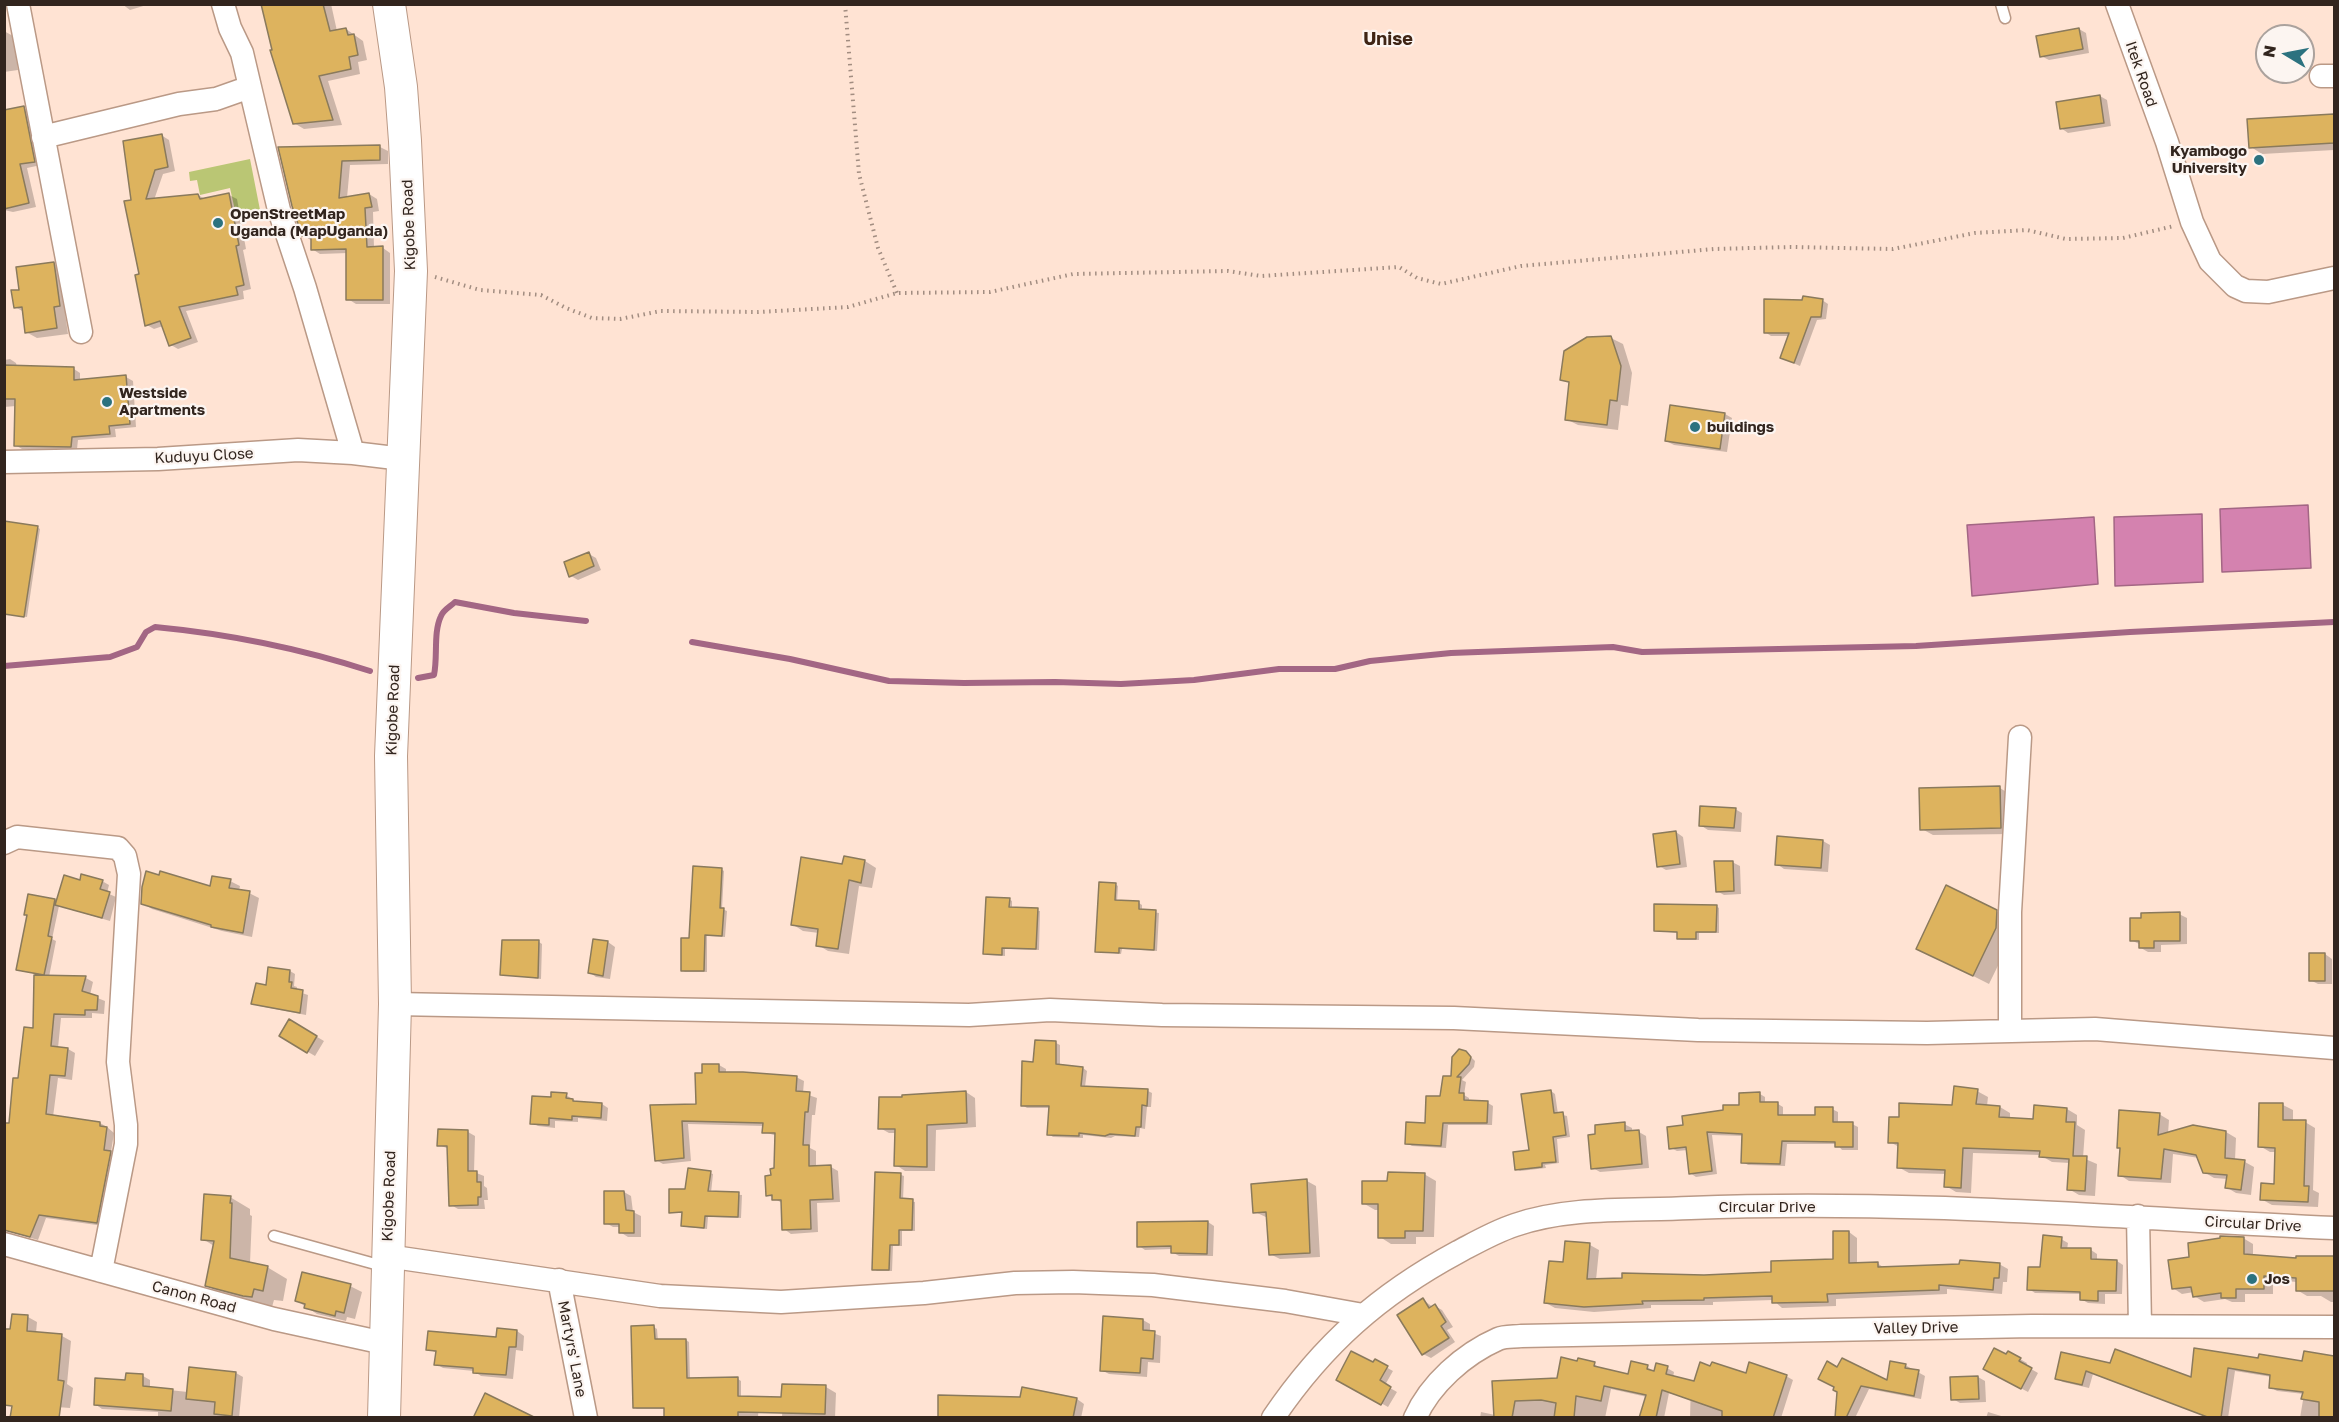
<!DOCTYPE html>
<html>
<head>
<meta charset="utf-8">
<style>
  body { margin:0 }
  #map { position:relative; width:2339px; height:1422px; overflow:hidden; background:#ffe3d3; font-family:"Golos Text",sans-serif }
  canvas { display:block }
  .frame { position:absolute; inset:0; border:6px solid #32251e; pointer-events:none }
  .north { position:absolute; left:2255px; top:24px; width:60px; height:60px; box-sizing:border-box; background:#fcf5f1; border:2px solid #aba29d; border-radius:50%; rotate:280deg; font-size:16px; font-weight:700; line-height:24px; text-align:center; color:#32251e }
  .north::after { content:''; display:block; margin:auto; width:21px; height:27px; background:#2c727f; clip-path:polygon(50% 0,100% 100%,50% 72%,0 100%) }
</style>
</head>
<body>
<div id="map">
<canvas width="2339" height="1422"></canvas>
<div class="frame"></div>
<div class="north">N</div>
</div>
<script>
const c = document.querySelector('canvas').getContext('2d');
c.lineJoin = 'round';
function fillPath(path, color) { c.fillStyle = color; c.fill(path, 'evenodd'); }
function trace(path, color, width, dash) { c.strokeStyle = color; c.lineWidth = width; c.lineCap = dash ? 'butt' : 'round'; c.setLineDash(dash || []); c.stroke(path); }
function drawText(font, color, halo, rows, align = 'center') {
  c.font = font + ' "Golos Text",sans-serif'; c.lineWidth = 4.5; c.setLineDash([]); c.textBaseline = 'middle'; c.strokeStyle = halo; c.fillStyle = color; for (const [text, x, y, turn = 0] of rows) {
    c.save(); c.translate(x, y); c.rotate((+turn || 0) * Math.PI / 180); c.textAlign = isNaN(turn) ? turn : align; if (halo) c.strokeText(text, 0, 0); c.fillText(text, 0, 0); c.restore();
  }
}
const green = new Path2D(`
  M250 159 260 210 236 215 230 188 200 195 197 180 190 181 189 172Z`);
const water = new Path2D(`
  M2308 505 2311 568 2222 572 2220 509Z
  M2202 514 2203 582 2115 586 2114 517Z
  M2094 517 2098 584 1972 596 1967 525Z`);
const shadow = new Path2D(`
  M122 4H150L130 10Z
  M263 4H331L337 31 346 29 363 41 367 60 358 62 360 74 328 81 342 125 304 129 294 123Z
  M2079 29 2086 33 2089 53 2049 60 2041 56Z
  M4 31 13 36 18 70 4 72Z
  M2100 96 2107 100 2111 126 2068 133 2061 128Z
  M24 108 31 112 41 165 27 168 36 207 13 212 4 210V111Z
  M2334 116V150L2262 154 2251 147 2249 120Z
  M161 135 169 140 175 171 163 174 154 200 198 195 205 199 229 195 237 199 246 249 243 250 251 289 243 291 244 299 186 311 198 342 178 349 171 345 163 326 154 329 147 325 132 201Z
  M380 147 388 151V164L350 165 347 198 369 194 377 199 379 211 373 212 374 248H383L390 253V304H356L348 299V253L320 254 312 249V241L303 235 280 149Z
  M53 263 65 270 71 312 65 313 68 334 37 338 26 332 24 312 15 307 21 291Z
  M1822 300 1828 304 1826 319 1817 320 1800 366 1782 358 1790 336H1771L1765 332Z
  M1611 338 1623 344 1632 373 1628 406 1621 405 1618 430 1578 425 1566 419 1571 384 1562 379Z
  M10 359 16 363 17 367 74 369 80 373V381L126 377 133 381 136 427 115 429 116 437 78 440 77 449H22L15 445 16 406 4 407V360Z
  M1725 414 1732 418 1727 452 1674 445 1666 441Z
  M37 527 40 529 27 617 4 614Z
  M589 554 596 558 601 570 578 580 571 576Z
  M2000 788 2011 795 2012 834 1933 835 1922 829Z
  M1735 809 1742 813 1741 832 1708 830 1700 825Z
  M1676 832 1683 837 1687 867 1666 870 1659 866Z
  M1823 841 1830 845 1828 872 1784 869 1777 864Z
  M865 861 876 868 872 888 859 886 849 954 828 951 818 945 819 933 803 931 792 924 843 865Z
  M1732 862 1740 866 1741 894 1724 895 1717 891Z
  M721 869 724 871 722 909 727 911 725 937 707 936V972H685L682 970 691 940Z
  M102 881 109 885 107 893 116 897 110 921 59 906 52 939 56 941 49 977 86 978 93 982 90 995 105 1001 104 1014 92 1013V1018H61L58 1048 68 1049 75 1053 72 1080 58 1078 53 1117 100 1123 107 1127 114 1133 111 1152 118 1156 104 1226 46 1218 38 1240 4 1230V1125L10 1124 34 1030 35 974 18 969 54 901 57 902 81 882Z
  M230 881 240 886 239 891 249 893 259 898 252 937 222 931 152 909 142 903 211 888Z
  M1115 884 1118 886 1117 902 1139 903 1142 905V910L1159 913 1157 951 1122 949 1121 954 1097 951Z
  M1009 899 1012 901V908L1040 911 1039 950 1005 949V956L988 955 985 953Z
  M1716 906 1719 908V933H1699V940H1682L1679 939V933L1656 931Z
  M1996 911 2012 920V937L1989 984 1918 948Z
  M2179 914 2187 918V944L2161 945V952H2148L2141 948V945L2131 940Z
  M539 942 542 944 541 979 501 974Z
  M608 942 615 947 610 979 596 977 589 972Z
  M2325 954 2332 959V984H2318L2310 980Z
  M290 971 295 974 294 986 297 987 296 991 308 995 306 1015 259 1006 253 1003 267 986Z
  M290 1021 324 1041 315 1056 281 1036Z
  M1056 1043 1060 1045V1066L1083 1068 1087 1071 1085 1087 1148 1091 1152 1093 1151 1107H1147L1145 1129 1140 1128 1139 1137 1115 1136 1111 1138 1083 1135V1138L1053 1137 1049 1134 1050 1108H1027L1022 1105 1034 1063Z
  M1468 1054 1475 1061 1474 1067 1462 1080 1466 1082 1464 1095 1469 1098V1102L1488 1103 1493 1106 1492 1125H1448L1446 1148 1412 1146 1407 1143 1427 1125Z
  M719 1065 726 1069V1074L796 1077 804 1081 803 1093 817 1098 815 1115H812L810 1148 816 1151V1167H831L838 1171 840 1202 817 1203 818 1232 791 1234 784 1229 782 1203 768 1195 775 1170 777 1136 764 1132V1126L688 1124 691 1161 663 1164 656 1160 651 1107 698 1105 704 1075Z
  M1551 1091 1555 1094 1558 1114 1567 1116 1570 1137 1557 1139 1559 1163 1545 1165 1546 1168 1520 1171 1516 1169 1530 1152Z
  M1977 1091 1988 1097 1987 1106 2000 1107 2010 1113V1119L2035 1121 2067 1109 2077 1115V1125L2085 1130 2083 1158 2097 1164 2095 1196 2079 1195 2069 1189 2070 1163 2052 1162 2040 1155 1973 1153 1971 1193 1956 1192 1946 1186 1947 1174 1909 1173 1898 1167 1899 1147 1890 1142 1900 1119 1953 1107Z
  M966 1092 975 1098 976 1127 936 1130 935 1171H905L896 1165V1133H889L880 1128 904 1099Z
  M1760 1094 1765 1097V1104H1778L1783 1107V1116L1816 1117 1832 1109 1838 1112V1124H1852L1858 1127V1150H1842L1837 1144H1787L1785 1166 1748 1165 1743 1162 1744 1136 1712 1135 1717 1174 1696 1177 1690 1173 1688 1150 1677 1151 1671 1148 1685 1126 1741 1107Z
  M566 1095 577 1102 602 1104 608 1108 607 1121 578 1118V1122L555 1121V1128L538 1126 532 1123 553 1099Z
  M2283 1105 2293 1110V1122H2305L2315 1128 2313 1190 2319 1193 2318 1207 2272 1205 2261 1199 2276 1186V1152H2270L2260 1146Z
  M2159 1114 2169 1120 2168 1134 2226 1132 2236 1138 2235 1160 2245 1162 2254 1167 2251 1195 2236 1193 2226 1187 2228 1179 2214 1178 2204 1172 2199 1158 2173 1154 2171 1183 2129 1181 2120 1175 2122 1149 2118 1147Z
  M1624 1124 1632 1128V1132H1639L1646 1136 1649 1168 1600 1172 1593 1168Z
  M468 1132 475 1136 474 1172 484 1176V1186L487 1188 488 1200H484L485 1209H458L451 1205 449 1149 439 1145Z
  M710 1173 713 1174 711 1193 742 1195 741 1218 708 1217 707 1229 686 1227 682 1225 684 1213 671 1212 687 1190Z
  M1424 1174 1436 1181 1434 1237H1416V1244H1391L1380 1237V1210H1375L1363 1203 1389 1183Z
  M901 1175 904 1176 903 1200 915 1202V1231H902V1246H893L892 1271H877L874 1269Z
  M1307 1181 1316 1186 1320 1257 1280 1259 1270 1254 1268 1218 1255 1212Z
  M624 1192 631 1196 633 1212 641 1216V1237H628L620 1232V1227H613L606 1223Z
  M230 1197 250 1209V1215L252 1216 250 1263 267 1267 287 1279 283 1301 274 1300 272 1307 226 1297 206 1285 214 1246 203 1239Z
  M1208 1222 1214 1226 1213 1256H1179L1172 1252V1249L1145 1250 1139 1246Z
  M1849 1232 1857 1238V1264L1877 1263 1886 1269 1999 1264 2008 1269 2007 1282H2003L2002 1294 1947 1289V1294L1836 1299V1306L1782 1308 1773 1300 1713 1302V1305H1651V1308L1594 1312 1555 1308 1546 1303 1564 1264 1566 1242 1590 1245 1599 1250 1596 1280 1773 1274 1834 1260Z
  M2243 1238 2253 1244V1256L2297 1260 2334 1256V1302H2331L2321 1296H2307L2297 1290V1282L2273 1280V1294H2245V1302H2232L2225 1299 2204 1302 2194 1296V1292L2182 1294 2173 1288 2191 1258Z
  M2061 1239 2068 1243 2067 1250H2091L2097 1254V1261H2117L2123 1265 2122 1294H2105V1304L2088 1303 2081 1299V1294L2035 1293 2029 1289Z
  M350 1286 362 1292 355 1319 347 1317 346 1321 317 1314 297 1301Z
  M1423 1300 1433 1307 1435 1306 1442 1310 1453 1327 1447 1330 1455 1342 1431 1358 1423 1354Z
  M13 1315 28 1317 37 1322 36 1333 62 1336 71 1341 67 1384 73 1388 70 1408 4 1403Z
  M1105 1318 1143 1320 1150 1324V1332L1161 1336 1160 1363 1148 1362 1147 1377 1109 1374 1101 1370Z
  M654 1327 657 1329 658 1341 686 1340 689 1342 690 1380 738 1379 741 1381V1398L759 1400 758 1418H666V1409H637L634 1407Z
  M517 1331 524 1336 523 1351 516 1350 513 1379 481 1376 474 1371 443 1368 436 1364 437 1353 428 1349 497 1339Z
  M2195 1350 2260 1359 2303 1363 2305 1352 2334 1359V1406L2320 1408 2321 1416 2334 1418H2300L2304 1394 2277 1391 2270 1387 2272 1377 2235 1371 2228 1418H2210L2093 1374 2089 1388 2063 1382 2056 1378 2110 1365 2192 1379Z
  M2007 1356 2020 1359 2027 1363 2026 1366 2038 1373 2028 1392 1985 1369Z
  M1375 1361 1393 1371 1385 1385 1397 1392 1388 1407 1338 1379 1373 1364Z
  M1594 1364 1601 1369 1629 1376 1647 1367 1655 1372 1667 1368 1674 1372 1673 1378 1690 1384 1686 1398 1669 1393 1664 1418H1641L1647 1397 1611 1389 1605 1418H1480L1481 1412 1495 1415 1494 1383 1558 1379Z
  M1905 1365 1925 1376 1921 1399 1869 1389 1855 1418H1837L1838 1369 1888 1382Z
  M236 1373 243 1377 239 1418H158V1412L102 1409 95 1404 127 1381 143 1376 150 1380V1388L188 1392Z
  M1786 1376 1793 1380 1781 1418H1690L1691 1381Z
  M1978 1377 1985 1381 1986 1402 1960 1403 1953 1399Z
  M783 1386 826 1387 836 1393 835 1418H782Z
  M1077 1399 1084 1404 1081 1418H939Z
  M1988 1412 2008 1418H1986Z`);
const stream = new Path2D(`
  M692 642 790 659 889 681 964 683 1055 682 1121 684 1194 680 1279 669H1335L1370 661 1451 653 1613 647 1642 652 1916 646 2130 632 2334 622
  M4 666 110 657 137 647 146 632 155 627C229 634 299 648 370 671
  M418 678 434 675C438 656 433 633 441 616 443 610 451 606 455 602L514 613 586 621`);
const building = new Path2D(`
  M261 4H323L330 31 346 28 348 35 354 34 358 55 349 57 351 69 319 76 333 120 293 124 270 50H272Z
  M2079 28 2083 49 2040 57 2036 36Z
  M2100 95 2104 123 2060 129 2056 102Z
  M24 106 35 162 20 164 29 203 4 209V110Z
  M2334 114V143L2249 148 2247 119Z
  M162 134 168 167 155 170 146 199 198 194 200 199 229 193 239 245 236 246 244 285 236 287 238 295 179 307 191 338 169 346 160 321 145 326 135 275 139 274 124 201 131 200 123 141Z
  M380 145V160L342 161 339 198 369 193 372 207 365 208 367 247 383 246V300H346V249L311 250V234L302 236 292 206 278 147Z
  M54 262 60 306 54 307 57 328 25 333 22 307 14 308 11 290H19L16 267Z
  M1803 296 1823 299 1821 317H1811L1794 363 1780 358 1789 333H1764V299L1802 300Z
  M1611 336 1621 366 1617 401 1610 400 1607 425 1565 420 1569 382 1560 380 1564 351 1587 337Z
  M4 365 74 367V380L126 375 130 424 109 426 110 434 72 437 71 447 14 446 15 399H4Z
  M1670 405 1725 413 1720 449 1665 441Z
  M4 521 38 526 24 617 4 614Z
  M589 552 594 566 569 577 564 562Z
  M2000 786 2001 828 1920 830 1919 788Z
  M1700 806 1736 808 1734 828 1699 826Z
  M1676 831 1680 864 1657 867 1653 834Z
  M1777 836 1823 840 1821 868 1775 865Z
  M844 856 865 860 861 883 849 880 838 949 816 946 818 929 791 925 801 857 842 864Z
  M1714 861H1733L1734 891 1716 892Z
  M693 866 722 868 720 908H724L722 936 705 935 704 971H681V938H689Z
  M146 871 159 875 160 871 210 886 212 876 231 879 229 888 250 891 243 933 211 927V925L141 904 142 887Z
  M81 874 103 880 100 889 110 892 102 918 55 905 64 875 80 880Z
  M1099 882 1116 883 1115 900 1139 901V909L1156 910 1154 950 1119 948V953L1095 952Z
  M1946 885 1997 910 1996 928 1973 976 1916 949Z
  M28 894 55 899 48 936 52 937 44 975 16 970 27 915H24Z
  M986 897 1010 898 1009 907 1038 908 1036 949 1002 948V955L983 954Z
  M1654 904 1717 905 1716 932H1696V939H1677V932L1654 931Z
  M2180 912V941H2154V948H2139V941H2130V918H2141V913Z
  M593 939 608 941 603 976 588 973Z
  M502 940H539L538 978 500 975Z
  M2309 953H2325V981H2309Z
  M268 967 290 970 289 982H292L291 988 303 990 300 1013 251 1004 256 983 266 985Z
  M34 975 86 976 82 991 98 996 97 1010H85V1015L54 1014 51 1046 68 1048 65 1076 50 1075 46 1114 100 1122V1126L107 1127 104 1150 111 1151 97 1223 39 1215 30 1237 4 1230V1123H9L13 1078H18L24 1027 33 1028Z
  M289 1019 317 1036 307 1053 279 1036Z
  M1035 1040 1056 1041V1064L1083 1067 1081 1086 1148 1089 1147 1106 1142 1105 1141 1127H1136L1135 1136 1110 1134 1105 1136 1079 1133V1136L1047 1135 1049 1106H1021L1022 1061 1033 1062Z
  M1459 1049 1466 1051 1471 1057 1469 1064 1457 1077H1461L1459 1093H1464V1100L1488 1101 1487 1123H1443L1441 1146 1405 1144 1406 1122 1425 1123 1426 1096H1440L1443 1076H1451L1452 1057Z
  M702 1064H719V1072H743L797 1076 796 1091 810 1092 808 1112H805L803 1145H809V1166L831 1165 833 1199 810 1200 811 1229 782 1230 781 1200H772V1195L766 1196 765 1176 771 1175 770 1169 774 1168 775 1133H762L763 1123 682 1121 684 1158 655 1161 650 1105 696 1104 695 1073H702Z
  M1954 1086 1978 1089 1976 1104 2000 1106 1999 1117 2033 1119 2034 1105 2067 1108 2066 1122H2075L2073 1156H2087L2085 1191 2067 1190 2069 1159 2039 1157 2040 1151 1963 1148 1961 1188 1944 1187 1945 1170 1897 1168 1898 1143H1888L1889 1117H1899V1103L1952 1105Z
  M1551 1090 1554 1113 1563 1112 1566 1135 1553 1137 1556 1162 1542 1163V1167L1515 1170 1513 1152 1529 1150 1521 1094Z
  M966 1091 967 1123 927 1125V1167L894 1166 895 1129H878L879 1097H902V1095Z
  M551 1092 567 1093 566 1098 573 1099V1101L602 1103 601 1118 572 1116V1120L549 1118V1125L530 1124 532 1096 551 1097Z
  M1760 1092V1102H1778V1115H1815V1107H1833V1122H1853V1147H1835V1142L1782 1141 1780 1164 1741 1163 1742 1134 1707 1132 1712 1171 1689 1174 1686 1147 1669 1149 1667 1127 1683 1125 1682 1116 1723 1110V1105H1739V1093Z
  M2259 1103H2283V1120H2306L2304 1186H2309L2308 1202 2260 1200 2261 1183 2274 1184 2275 1148 2258 1147Z
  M2119 1110 2160 1113 2158 1135 2193 1125 2226 1131 2225 1158 2245 1160 2241 1190 2225 1188 2227 1175 2203 1173 2196 1155 2164 1149 2161 1179 2118 1176 2120 1148H2117Z
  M1625 1122V1131L1639 1130 1642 1164 1591 1169 1588 1135 1595 1134V1125Z
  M438 1129 468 1130V1171H477V1182H481V1197H478V1205L449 1206 447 1146H437Z
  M688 1168 711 1171 708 1191 739 1192 738 1217 705 1216 704 1228 681 1226 682 1212 669 1213V1189H685Z
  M875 1172 901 1173 900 1198 913 1199 912 1230H899V1245H890L889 1270H872Z
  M1388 1172 1425 1173 1423 1231H1405V1238H1378V1204H1362V1181H1387Z
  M1307 1179 1310 1253 1269 1255 1266 1212 1253 1213 1251 1184Z
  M604 1191H624L626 1210 634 1211V1233H619V1224H604Z
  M204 1194 231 1196 230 1203H232L230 1258 268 1266 263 1291 254 1289 252 1297 243 1296 205 1286 214 1241 201 1240Z
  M1208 1221 1207 1254 1171 1253V1246L1137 1247V1222Z
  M1833 1231H1849V1263L1878 1262V1267L1959 1264 1960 1260 2000 1263 1999 1278H1994L1993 1290 1939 1285V1290L1827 1294 1828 1302 1772 1303V1296L1704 1298V1300L1642 1301 1643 1304 1584 1307 1544 1303 1549 1261 1563 1262 1565 1241 1590 1243 1587 1279 1622 1278V1273L1704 1275 1771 1272V1261L1833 1259Z
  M2043 1235 2062 1237 2061 1248H2091V1259L2117 1260 2116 1291H2098V1301L2080 1300V1292L2027 1290 2028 1267H2040Z
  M2220 1236 2244 1237V1254L2296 1258V1256H2334V1291H2296V1278L2264 1276V1289H2236V1298H2221V1293L2193 1297 2191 1287 2172 1289 2168 1260 2189 1257 2188 1243 2220 1238Z
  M302 1272 351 1284 344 1313 336 1311 335 1316 304 1308 305 1304 295 1301Z
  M1423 1298 1429 1308 1435 1304 1446 1322 1441 1326 1449 1338 1422 1355 1397 1315Z
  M12 1314 28 1315 27 1331 62 1334 58 1380 64 1381 59 1418H10L12 1406 4 1405V1329H10Z
  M1103 1316 1143 1319V1330L1155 1331 1153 1359 1141 1358 1140 1373 1100 1371Z
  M654 1325 655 1339H686L687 1378 738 1377V1396L781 1397 782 1384 826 1385 825 1414 738 1412V1418H664V1408H633L631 1326Z
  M497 1328 517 1330 516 1347H509L506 1375 473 1373V1368L434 1365 436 1351 426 1350 428 1331 496 1337Z
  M1994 1348 2006 1354 2008 1351 2021 1358 2019 1361 2032 1368 2021 1389 1983 1369Z
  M2194 1348 2258 1358 2259 1354 2302 1361 2304 1351 2334 1356V1418H2319V1402L2301 1399 2303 1392 2269 1388 2270 1375 2228 1368 2221 1418H2210L2086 1371 2082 1385 2055 1379 2061 1352 2110 1363 2115 1349 2191 1377Z
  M1351 1351 1373 1362 1375 1359 1388 1366 1380 1380 1391 1387 1381 1405 1336 1380Z
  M1561 1357 1577 1361 1578 1358 1595 1362 1594 1366 1628 1374 1631 1361 1648 1365 1647 1369 1654 1371 1656 1363 1668 1366 1666 1374 1694 1381 1700 1362 1710 1366 1712 1362 1746 1373 1749 1362 1787 1375 1773 1418H1722V1411L1662 1390 1656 1418H1639L1646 1395 1604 1386 1601 1401 1576 1396 1574 1418H1554L1556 1403 1541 1400 1515 1401 1512 1418H1494L1492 1381 1557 1378Z
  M1842 1358 1887 1380 1890 1361 1906 1364 1905 1368 1919 1370 1914 1396 1861 1386 1846 1418H1835L1837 1392 1833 1390 1834 1387 1818 1379 1827 1361 1837 1367Z
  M189 1367 236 1372 232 1416 214 1414 215 1402 186 1399Z
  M126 1373 143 1374V1386L173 1389 171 1411 94 1405 95 1378 125 1380Z
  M1978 1376 1979 1399 1951 1400 1950 1377Z
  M1022 1387 1077 1398 1073 1418H938V1395L1020 1397Z
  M485 1393 536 1418H473Z`);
const path = new Path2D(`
  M845 4 859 174 878 248 897 293
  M435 277 480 290 541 295 566 308 592 318 620 319 661 311 758 312 848 307 897 293 990 292 1073 274 1228 271 1261 276 1399 267 1417 278 1441 284 1521 266 1714 249 1791 247 1893 249 1975 233 2027 230 2066 239 2123 238 2174 226`);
const lane = new Path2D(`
  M2001 4 2005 18
  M274 1236 386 1267`);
const street = new Path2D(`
  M18 4 81 332
  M223 4 230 28 242 53 279 210 305 288 353 453
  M2117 4 2167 142 2192 222 2210 261 2235 286 2246 291 2268 292 2334 278
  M2321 76H2334
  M43 137 179 104 216 99 250 87
  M4 462 158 459 298 450 353 453 403 459
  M4 843 17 837 118 848 125 856 129 874 118 1062 126 1125V1144L101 1271
  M395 1004 969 1015 1050 1010 1162 1015 1454 1018 1698 1030 1927 1033 2095 1029 2334 1048
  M2010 1031V912L2020 737
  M2138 1216 2140 1326
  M4 1244 274 1319 384 1343
  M387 1256 660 1296 781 1302 924 1293 1015 1283 1073 1282 1153 1285 1285 1301 1363 1315
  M559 1280 586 1418
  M1273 1418C1323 1344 1380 1294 1458 1252 1477 1242 1494 1232 1515 1225 1570 1206 1633 1211 1690 1208 1905 1199 2120 1218 2334 1228
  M1415 1418C1430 1384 1464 1354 1498 1339 1505 1336 1514 1337 1521 1336L2032 1326 2334 1327`);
const secondary = new Path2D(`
  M384 1418 395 1004 391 756 411 271 405 141 401 87 389 4`);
const markers = [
  [2259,160,6,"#2c727f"],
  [218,223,6,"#2c727f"],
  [107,402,6,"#2c727f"],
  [1695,427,6,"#2c727f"],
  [2252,1279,6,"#2c727f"]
];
const streetNames = [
  ["Itek Road",2141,74,71],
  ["Kigobe Road",409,225,-92],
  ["Kuduyu Close",204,456,-3],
  ["Kigobe Road",393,710,-88],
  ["Kigobe Road",389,1196,-88],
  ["Circular Drive",1767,1207],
  ["Circular Drive",2253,1224,3],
  ["Canon Road",194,1297,15],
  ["Valley Drive",1916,1328,-1],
  ["Martyrs' Lane",572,1349,79]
];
const poiNames = [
  ["Kyambogo",2247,151,"right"],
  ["University",2247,168,"right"],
  ["OpenStreetMap",230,214],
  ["Uganda (MapUganda)",230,231],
  ["Westside",119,393],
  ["Apartments",119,410],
  ["buildings",1707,427],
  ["Jos",2264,1279]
];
const quarterNames = [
  ["Unise",1388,39]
];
fillPath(green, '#bac674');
fillPath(water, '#d482af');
trace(water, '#a36684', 1.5);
fillPath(shadow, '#0003');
trace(stream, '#a36684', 6);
fillPath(building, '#ddb35e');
trace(building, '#8a7a5c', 1.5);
trace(lane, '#ba9986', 13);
trace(street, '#ba9986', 25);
trace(secondary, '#ba9986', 34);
trace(path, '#a28d81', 4, [1.5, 4.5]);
trace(lane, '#fff', 10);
trace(street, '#fff', 22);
trace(secondary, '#fff', 32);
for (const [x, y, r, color] of markers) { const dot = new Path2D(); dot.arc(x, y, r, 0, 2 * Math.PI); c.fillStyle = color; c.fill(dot); trace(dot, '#fcf5f1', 2); }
drawText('15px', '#32251e', '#fcf5f1', streetNames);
drawText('bold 15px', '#32251e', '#fcf5f1', poiNames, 'left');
drawText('bold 18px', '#3f2515', '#fcf5f1', quarterNames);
</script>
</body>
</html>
